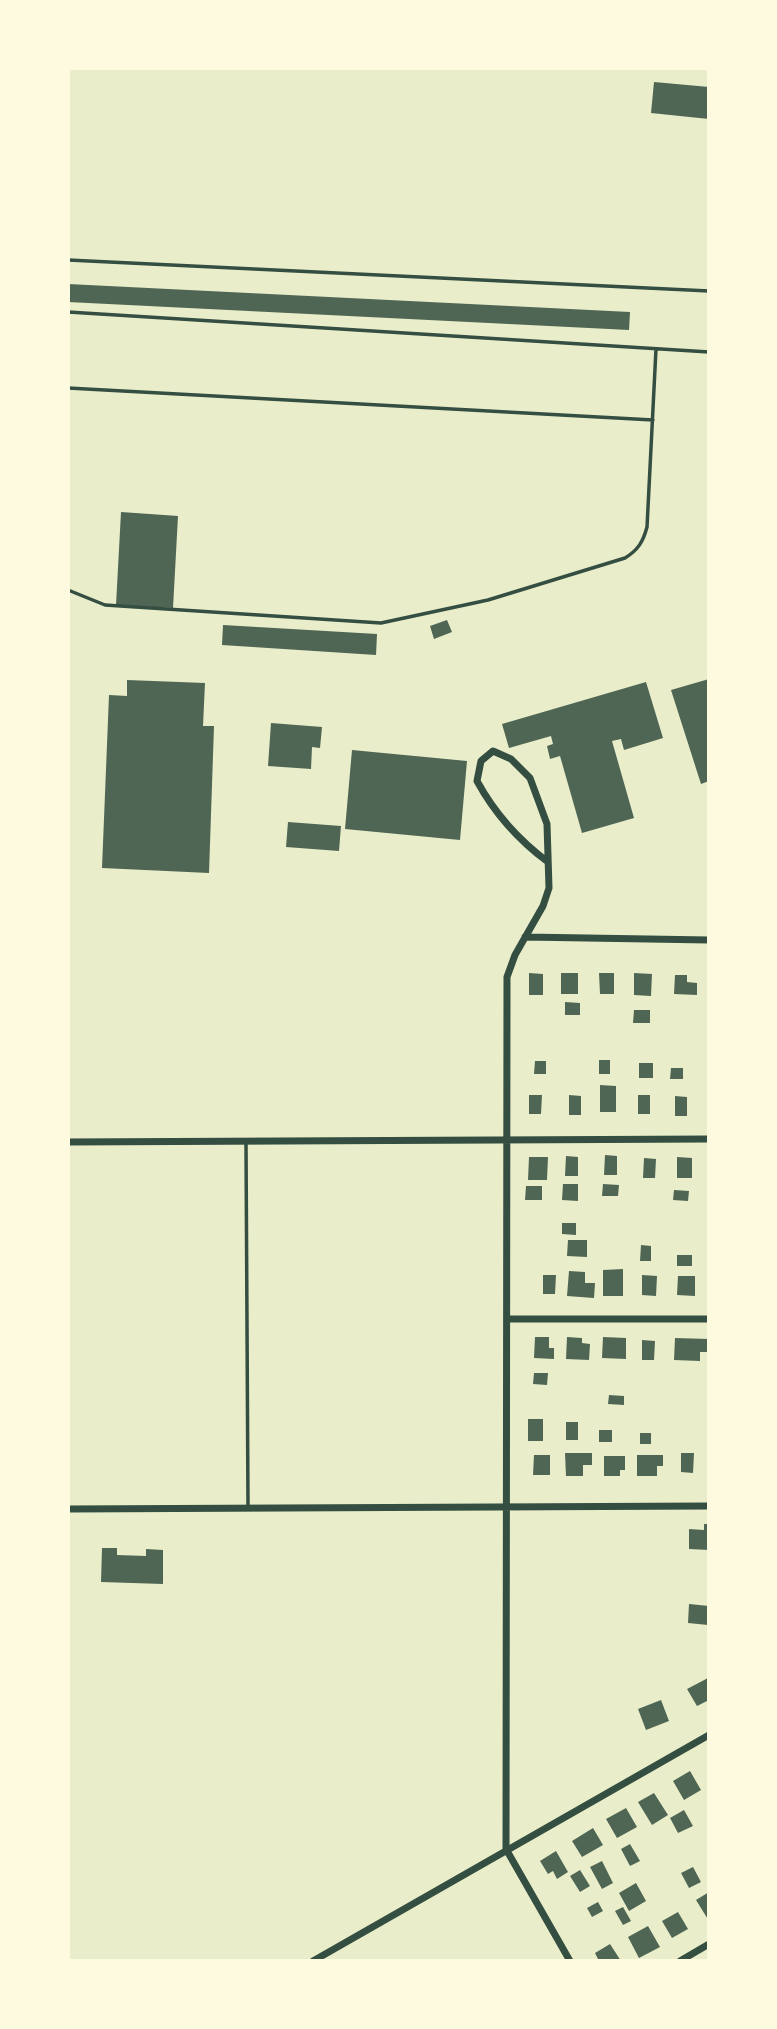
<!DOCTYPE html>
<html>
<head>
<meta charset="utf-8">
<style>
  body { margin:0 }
  #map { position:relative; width:777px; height:2029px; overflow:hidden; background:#e9edc9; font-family:"Open Sans",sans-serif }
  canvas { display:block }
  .frame { position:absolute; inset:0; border:70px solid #fefae0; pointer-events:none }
</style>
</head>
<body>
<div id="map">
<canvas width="777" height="2029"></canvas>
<div class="frame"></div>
</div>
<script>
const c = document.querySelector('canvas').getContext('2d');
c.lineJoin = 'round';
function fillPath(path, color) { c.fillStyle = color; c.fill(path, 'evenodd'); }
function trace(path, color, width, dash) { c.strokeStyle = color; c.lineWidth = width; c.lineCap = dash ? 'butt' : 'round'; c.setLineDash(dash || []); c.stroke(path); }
const building = new Path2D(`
  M654 82 709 87V119L651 113Z
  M68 284 630 312 629 330 68 302Z
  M121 512 178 516 173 608 116 605Z
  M447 620 452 632 434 639 430 626Z
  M223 625 377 634 376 655 222 645Z
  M709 679V781L701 784 671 690Z
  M127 680 205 683 203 726H214L209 873 102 868 109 695 127 696Z
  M646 682 663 738 624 750 621 739 612 741 634 818 582 833 560 756 550 759 547 746 553 744 551 736 509 748 502 724Z
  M271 723 322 727 320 748 312 747 311 769 268 766Z
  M352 750 467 761 460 840 345 829Z
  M288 822 341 826 339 851 286 847Z
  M529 973 543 974V995H529Z
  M561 973H578V994H561Z
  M599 973H614V994H600Z
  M634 973 652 974 651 996 634 995Z
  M675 975H687V982L697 983V995L674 994Z
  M565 1002 580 1003V1015H565Z
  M634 1010H650V1023H633Z
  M599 1060H610V1074H599Z
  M535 1061H546V1074H534Z
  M639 1063H653V1078H639Z
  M671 1068H683V1079H670Z
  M600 1085 616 1086V1112H600Z
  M529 1095H542L541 1114H529Z
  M569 1095 581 1096V1115H569Z
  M638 1095H650V1114H638Z
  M675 1096 687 1097V1116H675Z
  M605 1155 617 1156V1175H604Z
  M566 1156 578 1157V1176H565Z
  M529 1157H548L547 1180H528Z
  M677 1157 692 1158V1178H677Z
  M644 1158 656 1159 655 1178H643Z
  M563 1184H578V1201L562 1200Z
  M603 1184 619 1185 618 1196H602Z
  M526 1186H542V1200H525Z
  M674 1190 689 1191 688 1201 673 1200Z
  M562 1223H576V1235L562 1234Z
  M568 1240H587V1257L567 1256Z
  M641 1245 651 1246V1261H640Z
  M677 1255H692V1266H677Z
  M623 1269V1296H603V1270Z
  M569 1271 585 1272V1283H595L594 1298 567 1296Z
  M543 1275H556L555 1294H543Z
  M642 1275 657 1276 656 1296 642 1295Z
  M678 1276H695V1296L677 1295Z
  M535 1337H549V1348H554V1359L534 1358Z
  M567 1337 582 1338V1343L590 1344 589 1360 566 1359Z
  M603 1337 626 1338V1359L602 1358Z
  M675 1338 709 1339V1352H700V1361L674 1360Z
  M642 1340 655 1341 654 1360H642Z
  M534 1373H548L547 1385 533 1384Z
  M609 1395 624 1396V1405L608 1404Z
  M528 1419H543V1441H528Z
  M566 1422H578V1440H566Z
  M599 1430H612V1442H599Z
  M640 1433H651V1444H640Z
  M565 1453H592V1465H583V1476H566Z
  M681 1453H694L693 1473 681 1472Z
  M534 1455H550V1475H533Z
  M637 1455H663V1466H657V1476H637Z
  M604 1456H625V1470H620V1476H604Z
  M704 1524H709V1550L689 1549V1529L704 1530Z
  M102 1548H117V1555L146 1556V1549L163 1550V1584L101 1582Z
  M689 1604 709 1606 708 1625 688 1623Z
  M708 1678 709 1700 697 1706 687 1689Z
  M661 1700 669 1721 646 1730 638 1709Z
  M690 1771 701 1790 684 1800 673 1781Z
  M654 1793 668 1815 652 1825 638 1802Z
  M626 1808 637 1827 617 1838 606 1819Z
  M684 1810 693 1826 678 1833 670 1818Z
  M593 1828 603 1845 582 1857 572 1841Z
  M630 1844 640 1861 630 1866 621 1849Z
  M556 1851 568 1872 557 1879 553 1871 548 1874 540 1861Z
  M602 1861 613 1883 602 1889 590 1867Z
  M693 1867 701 1882 689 1888 681 1873Z
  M580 1870 590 1886 580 1892 570 1876Z
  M636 1883 646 1901 629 1911 619 1893Z
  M709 1892V1921L696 1900Z
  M598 1902 603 1911 592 1917 587 1908Z
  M623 1907 631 1921 623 1925 615 1911Z
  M678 1912 688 1929 672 1938 662 1921Z
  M648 1926 660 1947 639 1958 628 1937Z
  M610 1944 621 1961H599L595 1953Z`);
const service = new Path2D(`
  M68 260 709 291
  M68 312 709 352
  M68 388 653 420
  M68 590 105 605 381 623 488 600 625 558C638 550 643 542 647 527L656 349
  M246 1143 248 1506`);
const minor = new Path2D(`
  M548 862C517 839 495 814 477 781L481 761 493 751 511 759 530 778 547 824 549 888 543 906 515 955 507 977 506 1849 570 1961
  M525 937 709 940
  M68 1142 709 1139
  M508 1319H709
  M68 1509 709 1506
  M313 1961 709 1735
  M680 1961 709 1944`);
fillPath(building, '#4f6655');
trace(service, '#344e41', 3.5);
trace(minor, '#344e41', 7);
</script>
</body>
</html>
